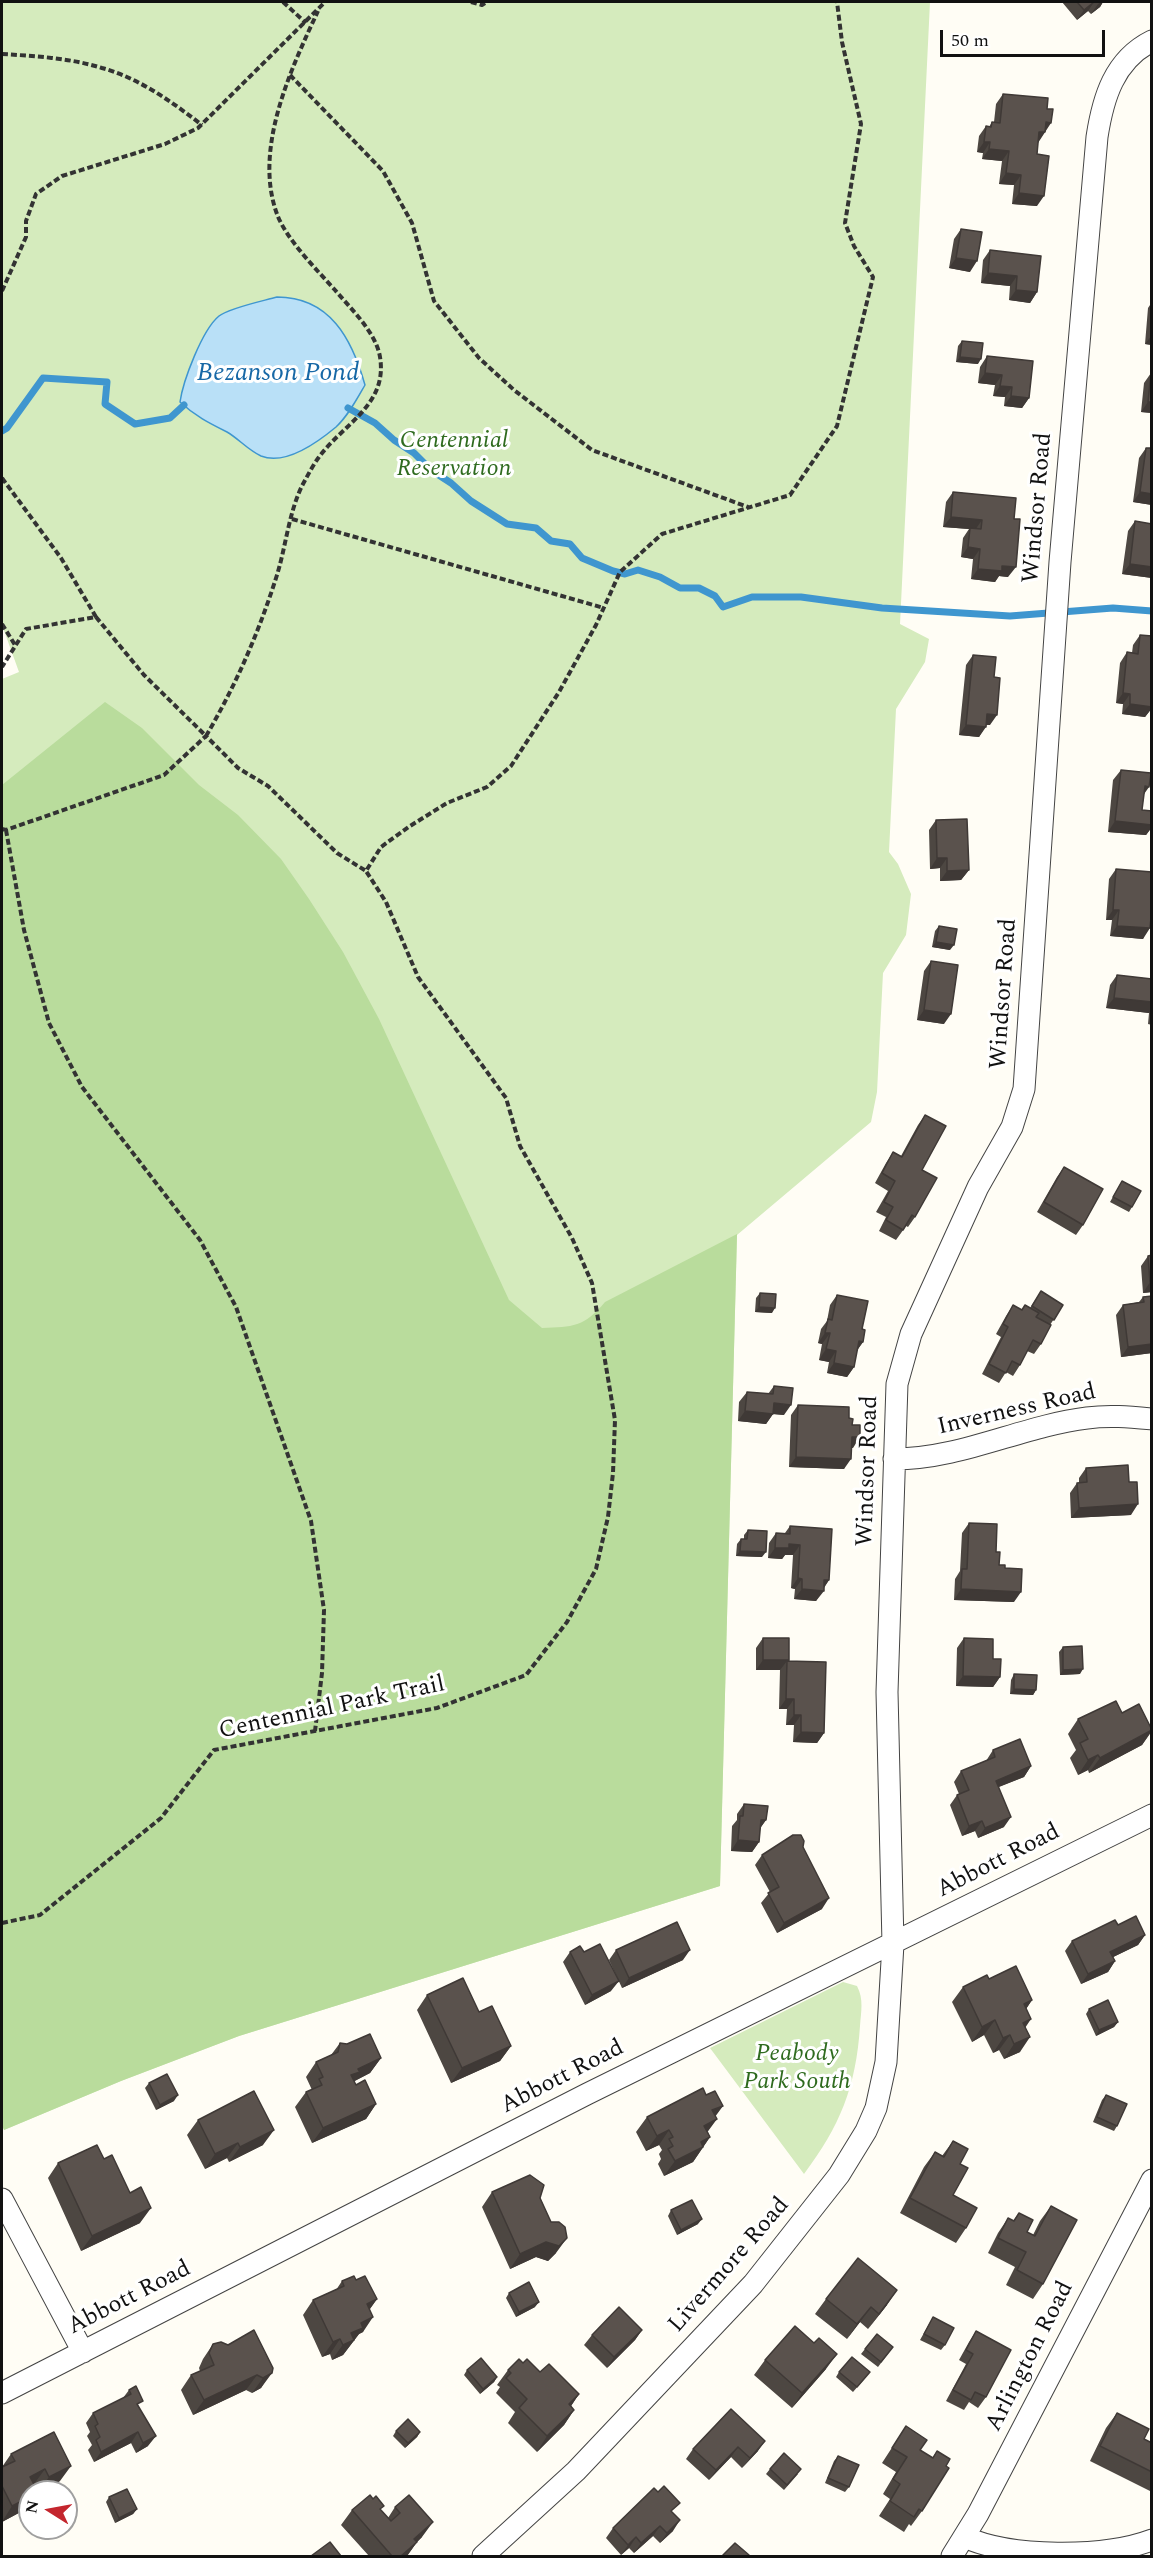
<!DOCTYPE html>
<html>
<head>
<meta charset="utf-8">
<style>
  body { margin:0 }
  #map { position:relative; width:1153px; height:2558px; overflow:hidden; background:#fffdf5; font-family:Spectral,serif }
  canvas { display:block }
  .frame { position:absolute; inset:0; border:3px solid #111; pointer-events:none }
  .north { position:absolute; left:18px; top:2480px; width:60px; height:60px; box-sizing:border-box; background:#fff; border:2px solid #a0a0a0; border-radius:50%; rotate:281deg; font-size:16px; font-weight:700; line-height:24px; text-align:center; color:#111 }
  .north::after { content:''; display:block; margin:auto; width:21px; height:27px; background:#c4262e; clip-path:polygon(50% 0,100% 100%,50% 72%,0 100%) }
  .scale { position:absolute; left:940px; top:30px; width:165px; height:27px; box-sizing:border-box; border:3px solid #111; border-top:0; padding-left:8px; font-size:18px; line-height:21px; white-space:nowrap; color:#111; -webkit-text-stroke:4px #fff; paint-order:stroke }
</style>
</head>
<body>
<div id="map">
<canvas width="1153" height="2558"></canvas>
<div class="frame"></div>
<div class="north">N</div>
<div class="scale">50 m</div>
</div>
<script>
const c = document.querySelector('canvas').getContext('2d');
c.lineJoin = 'round';
function fillPath(path, color) { c.fillStyle = color; c.fill(path, 'evenodd'); }
function trace(path, color, width, dash) { c.strokeStyle = color; c.lineWidth = width; c.lineCap = dash ? 'butt' : 'round'; c.setLineDash(dash || []); c.stroke(path); }
function drawText(font, color, halo, rows, align = 'center') {
  c.font = font + ' Spectral,serif'; c.lineWidth = 6; c.setLineDash([]); c.textBaseline = 'middle'; c.strokeStyle = halo; c.fillStyle = color; for (const [text, x, y, turn = 0] of rows) {
    c.save(); c.translate(x, y); c.rotate((+turn || 0) * Math.PI / 180); c.textAlign = isNaN(turn) ? turn : align; if (halo) c.strokeText(text, 0, 0); c.fillText(text, 0, 0); c.restore();
  }
}
const green = new Path2D(`
  M2 2H930L900 624 929 639 925 662 896 709 889 852 898 864 911 894 906 935 883 973 877 1092 871 1122 737 1235 720 1886 239 2036 121 2081 4 2130 2 2125V679L19 672 2 625Z
  M843 1982 857 1986C864 1999 861 2012 860 2026 856 2087 840 2126 804 2174L710 2048Z`);
const forest = new Path2D(`
  M105 702 142 728 199 785 238 815 281 859 309 899 343 952 379 1019 509 1300 542 1328C573 1327 584 1327 605 1302L737 1234 720 1886 239 2036 121 2081 4 2130 2 2125V785Z`);
const water = new Path2D(`
  M277 297C330 297 352 339 365 385 357 399 348 416 336 427 318 442 286 466 261 456 248 450 239 439 227 432 209 423 195 416 180 402 183 381 202 330 219 316 229 308 263 301 277 297Z`);
const stream = new Path2D(`
  M348 408 375 423 394 440 414 453 431 470 451 483 471 501 507 524 536 528 551 541 570 544 582 558 613 571 625 574 638 570 660 577 680 588H699L715 596 723 607 752 597H801L882 608 1010 616 1113 608 1152 611
  M2 431 7 428 43 378 107 382 105 404 135 424 170 418 184 405`);
const path = new Path2D(`
  M283 2 306 23
  M471 2 482 5 487 2
  M2 54C35 56 70 58 102 68 139 78 172 102 202 125
  M290 75 383 171 412 223 434 301 479 358 514 390 592 450 748 507
  M2 291 26 237V221L36 194 62 176 165 144 198 128 325 2
  M2 478 61 558 96 617 26 629 2 667
  M292 519 604 608
  M96 617 144 675 206 736C236 685 259 632 277 575 286 546 289 511 303 484 308 475 313 465 319 457 343 424 388 405 380 357 376 332 350 308 335 290 317 270 286 239 277 214 253 149 291 69 318 11
  M2 624 15 645
  M2 829 6 830 164 775 206 736 238 768 268 786 337 853 366 871 381 847 410 826 447 803 487 787 511 766 559 692 596 625 620 572 662 534 790 495 837 426 873 277 854 246 845 223 861 124 842 42 837 2
  M6 830 24 930 49 1023 82 1087 200 1240 236 1307 311 1521 324 1610 322 1673 315 1731
  M2 1923 40 1915 161 1818 214 1750 437 1708 526 1675 567 1622 596 1569 608 1517 613 1473 615 1420 592 1283 572 1238 520 1146 506 1098 418 977 386 902 366 871`);
const minor = new Path2D(`
  M894 1459C961 1459 1022 1426 1087 1418 1109 1415 1130 1417 1152 1419
  M2 2199 83 2352
  M2 2393 587 2094 1152 1815
  M965 2537C1010 2558 1104 2558 1152 2540
  M483 2556 576 2471 753 2284 839 2175 866 2131 876 2108 886 2062 893 1944 887 1692 897 1384 911 1334 978 1187 1012 1127 1024 1089 1060 562 1097 137C1103 98 1114 60 1152 41
  M952 2556 978 2514 1152 2180`);
const wall = new Path2D(`
  M1062 2H1103L1100 7 1091 14 1088 11 1077 20Z
  M1003 94 1045 131 1038 142 1037 154V206L1012 204 1014 185 999 184 1002 161 982 159 983 153 977 152 979 136 986 126 989 127 992 122H994L996 104Z
  M961 229 970 272 949 268 954 239Z
  M990 250 1037 292 1030 303 1009 300 1010 286 981 283 983 260Z
  M1152 302V345L1145 344 1148 308Z
  M962 341 978 364 956 362 958 346Z
  M987 356 1029 398 1022 408 1004 406 1005 397 993 396 995 385 978 383 980 367Z
  M1151 373 1152 413 1141 412 1144 383Z
  M1146 448H1152V505L1133 502 1139 458Z
  M953 492 1016 498 1008 577 999 576 995 582 971 579 973 559 961 557 963 538 969 529 943 527 946 502Z
  M1135 521 1152 578 1122 574 1128 531Z
  M1140 635 1152 636V708L1145 717 1122 714 1123 704 1116 703 1120 663 1127 652 1132 653 1133 645Z
  M973 655 990 725H986L979 737 959 735 966 665Z
  M1121 770 1142 810 1152 811V827L1146 835 1108 832 1113 780Z
  M936 820 969 870 961 880 940 881V868L930 869 929 830Z
  M1116 869 1151 918 1143 939 1110 936 1112 920H1106L1109 879Z
  M939 926 950 950 932 947 935 931Z
  M931 961 944 1024 917 1020 924 971Z
  M1117 975 1152 979V1025L1148 1024 1149 1013 1106 1008 1110 985Z
  M925 1115 922 1170 915 1217 908 1227 906 1226 896 1240 879 1231 886 1217 876 1212 888 1191 875 1183 886 1163 893 1152 901 1156 918 1125Z
  M1064 1167 1083 1225 1076 1235 1037 1212 1057 1177Z
  M1122 1181 1132 1207 1129 1212 1110 1202Z
  M1148 1256 1152 1292 1143 1293 1141 1266Z
  M1041 1291 1063 1305 1050 1325 1041 1344 1034 1354 1027 1351 1020 1365 1013 1376 1006 1372 999 1383 982 1374 1001 1337 996 1334 1006 1316 1013 1305 1021 1310 1025 1305 1030 1308Z
  M760 1293 772 1313 755 1312 756 1298Z
  M837 1295 862 1329 863 1342 857 1350 854 1367 847 1377 827 1373 829 1362 819 1360 822 1344 818 1343 821 1329 827 1321 830 1305Z
  M1152 1296V1353L1121 1357 1116 1315 1123 1305 1139 1302 1143 1297Z
  M774 1386 784 1415 773 1414 766 1424 738 1421 739 1402 747 1392 768 1394Z
  M798 1405 849 1418 853 1448H851L844 1469 789 1467 791 1415Z
  M1086 1468 1129 1482 1131 1515 1071 1518 1070 1493 1077 1483H1079V1478Z
  M969 1523 996 1552 999 1565 1014 1602 954 1600 955 1579 960 1571 962 1533Z
  M790 1526 829 1580 816 1601 794 1599 795 1589 791 1588 793 1555H785L782 1559 768 1558 769 1543 776 1533H785Z
  M748 1530 762 1557 736 1556 737 1544 741 1539H744V1535Z
  M763 1638 789 1660V1661L824 1733 817 1743 793 1742 794 1725H786L787 1709H779L780 1670H756V1648Z
  M964 1638 993 1659 1000 1677 993 1687 956 1686 957 1648Z
  M1063 1647 1080 1674 1060 1675 1059 1652Z
  M1014 1674 1036 1690 1033 1695 1010 1694 1011 1680Z
  M1122 1713 1152 1729V1731L1142 1745 1089 1773 1088 1770 1078 1775 1070 1758 1076 1750 1068 1734 1078 1719Z
  M993 1750 1031 1766 1024 1777 998 1787 1004 1827 978 1838 975 1831 962 1836 950 1805 957 1795 959 1794 954 1782 961 1771 986 1761Z
  M744 1804 766 1820 760 1828 759 1842 752 1852 731 1851 732 1826 737 1820V1814Z
  M803 1847 822 1909 777 1933 761 1903 770 1892 755 1865 762 1855Z
  M1118 1925 1145 1935 1138 1945 1113 1957 1115 1961 1108 1972 1081 1984 1065 1951 1072 1941Z
  M616 1950 683 1960 622 1988 609 1960Z
  M570 1952H584L611 1991 585 2005 563 1962Z
  M989 1979 1032 2000 1026 2009 1025 2027 1020 2052 1004 2059 999 2050 993 2053 984 2035 972 2042 952 2002 963 1987Z
  M427 1995 479 2012 511 2046 500 2061 451 2083 417 2010Z
  M1089 2009 1118 2022 1114 2027 1096 2036 1086 2014Z
  M340 2043 381 2058 370 2073 354 2081 356 2085 376 2104 366 2119 312 2143 295 2107 306 2092 312 2090 306 2077 316 2062 331 2055Z
  M149 2083 174 2101 156 2110 145 2088Z
  M1106 2095 1117 2126 1114 2131 1093 2122 1102 2100Z
  M647 2117 708 2132 710 2137 693 2162 664 2176 658 2164 661 2159 659 2154 662 2150 659 2145 646 2151 636 2132Z
  M198 2120 263 2145 229 2162 227 2158 205 2169 187 2135Z
  M953 2141 960 2164 953 2195 966 2228 956 2243 900 2213 924 2167 935 2152 942 2156Z
  M104 2159 140 2223 81 2251 48 2178 58 2163Z
  M492 2192 540 2198 551 2222 556 2253 548 2261 536 2257 510 2269 482 2207Z
  M1051 2206 1043 2284 1033 2299 1006 2285 1015 2267 988 2253 998 2233 1008 2218 1013 2221 1019 2213 1027 2232 1033 2235 1040 2221Z
  M671 2210 698 2224 677 2235 668 2216Z
  M356 2280 377 2299 370 2309 363 2332 359 2334 343 2355 332 2360 330 2354 322 2357 303 2315 313 2300 336 2290 342 2281Z
  M509 2293 535 2307 516 2317 506 2298Z
  M826 2299 887 2305 868 2329 860 2322 847 2339 815 2314Z
  M933 2317 945 2345 941 2350 920 2340Z
  M642 2330 635 2340 607 2368 584 2345 592 2335Z
  M976 2331 986 2397 978 2408 969 2402 964 2410 946 2401 966 2364 959 2360 969 2342Z
  M814 2343 826 2369 792 2408 754 2375 765 2360Z
  M213 2344 273 2368 261 2388 252 2393 246 2390 193 2415 181 2390 191 2375 200 2371 199 2368 203 2359Z
  M893 2347 878 2367 861 2354 865 2349Z
  M523 2363 579 2394 571 2406 574 2410 564 2425 537 2452 508 2423 515 2412 496 2393 500 2387 497 2385 508 2370Z
  M467 2370 497 2377 494 2382 480 2394 464 2375Z
  M839 2372 866 2377 853 2392 836 2377Z
  M129 2390 139 2407 148 2446 136 2453 131 2443 94 2462 88 2450 92 2445 87 2436 90 2432 86 2423 93 2413 123 2398Z
  M731 2409 758 2451 742 2468 731 2457 709 2480 686 2459 693 2449Z
  M1117 2413 1144 2439 1152 2443V2492L1090 2461 1106 2428Z
  M906 2426 920 2450 932 2458 937 2451 922 2511 911 2526 909 2524 904 2532 879 2516 890 2499 883 2494 896 2472 882 2463Z
  M396 2431 420 2432 417 2437 405 2448 393 2436Z
  M54 2432 60 2481 38 2492 28 2508 2 2522V2467L11 2454Z
  M838 2456 849 2487 845 2492 825 2483 834 2461Z
  M770 2469 798 2474 784 2490 766 2474Z
  M109 2497 137 2509 133 2514 115 2523 106 2502Z
  M395 2507 422 2537 417 2542 407 2556H369L341 2525 352 2510H381L388 2518Z
  M673 2513V2531L660 2543 653 2536 634 2553 629 2548 621 2555 606 2538 613 2528Z`);
const shadedWall = new Path2D(`
  M1094 2 1088 11 1077 20 1084 10Z
  M1101 2H1103L1100 7 1091 14 1098 4Z
  M1046 122 1051 123 1038 143 1032 142Z
  M984 142H990L983 153 977 152Z
  M989 149 1009 151 1002 161 982 159Z
  M1006 173 1021 175 1014 185 999 184Z
  M1019 193 1044 196 1037 206 1012 204Z
  M956 258 977 261 970 272 949 268Z
  M988 273 1017 276 1010 286 981 283Z
  M1016 290 1037 292 1030 303 1009 300Z
  M1152 335V345L1145 344Z
  M960 357 981 359 978 364 956 362Z
  M985 373 1002 375 995 385 978 383Z
  M1000 386 1012 387 1005 397 993 396Z
  M1011 396 1029 398 1022 408 1004 406Z
  M1148 402H1152V413L1141 412Z
  M1140 492 1152 494V505L1133 502Z
  M951 517 982 520 975 530 970 528 969 529 943 527Z
  M968 547 980 549 973 559 961 557Z
  M1130 564 1152 567V578L1122 574Z
  M1002 566 1016 567 1008 577 999 576 995 582 971 579 978 569Z
  M1123 693 1130 694 1123 704 1116 703Z
  M1130 704 1152 707V708L1145 717 1122 714Z
  M987 714 997 715 990 725 980 724Z
  M966 725 986 727 979 737 959 735Z
  M1145 786 1149 787 1142 797Z
  M1115 821 1152 825V827L1146 835 1108 832Z
  M937 858H947L940 868 930 869Z
  M969 870 961 880 940 881 947 871Z
  M1113 910H1119L1112 920H1106Z
  M1117 926 1150 928 1143 939 1110 936Z
  M936 942 954 945 950 950 932 947Z
  M1114 998 1152 1002V1010L1149 1013 1106 1008Z
  M924 1010 951 1014 944 1024 917 1020Z
  M1150 1282H1152V1292L1143 1293Z
  M759 1307 775 1308 772 1313 755 1312Z
  M825 1333H830L822 1344 818 1343Z
  M859 1341 863 1342 856 1352Z
  M1152 1344V1353L1121 1357 1128 1347Z
  M826 1349 836 1351 829 1362 819 1360Z
  M834 1363 854 1367 847 1377 827 1373Z
  M774 1403 791 1405 784 1415 773 1414 766 1424 738 1421 745 1411Z
  M852 1437H860L853 1448 844 1447Z
  M796 1457 851 1459 844 1469 789 1467Z
  M1138 1504 1131 1515 1071 1518 1079 1508Z
  M789 1544 800 1545 793 1555H785L782 1559 768 1558 775 1548Z
  M740 1551 766 1552 762 1557 736 1556Z
  M798 1578 802 1579 795 1589 791 1588Z
  M824 1580H829L822 1590Z
  M802 1589 824 1591 816 1601 794 1599Z
  M961 1589 1021 1592 1014 1602 954 1600Z
  M763 1660H789L787 1663V1661L780 1670H756Z
  M1083 1669 1080 1674 1060 1675 1063 1670Z
  M963 1676 1000 1677 993 1687 956 1686Z
  M1014 1689 1036 1690 1033 1695 1010 1694Z
  M786 1699H794L787 1709H779Z
  M794 1715H801L794 1725H786Z
  M1152 1730 1142 1745 1089 1773 1100 1758Z
  M801 1732 824 1733 817 1743 793 1742Z
  M1098 1755 1088 1770 1078 1775 1088 1760Z
  M1031 1766 1024 1777 989 1791 996 1781Z
  M1011 1817 1004 1827 978 1838 985 1828Z
  M761 1820H766L759 1830Z
  M982 1821 975 1831 962 1836 969 1826Z
  M738 1840 759 1842 752 1852 731 1851Z
  M829 1898 822 1909 777 1933 784 1923Z
  M1145 1935 1138 1945 1103 1962 1110 1952Z
  M690 1950 683 1960 622 1988 629 1978Z
  M1115 1961 1108 1972 1081 1984 1088 1974Z
  M619 1981 611 1991 585 2005 592 1995Z
  M1032 2000 1022 2015 1024 2004Z
  M1031 2019 1021 2034 1023 2023Z
  M995 2020 984 2035 972 2042 982 2027Z
  M1118 2022 1114 2027 1096 2036 1099 2030Z
  M1010 2035 999 2050 993 2053 1003 2038Z
  M1030 2037 1020 2052 1004 2059 1014 2044Z
  M511 2046 500 2061 451 2083 462 2068Z
  M381 2058 370 2073 353 2082 351 2075 358 2069Z
  M178 2095 174 2101 156 2110 160 2105Z
  M376 2104 366 2119 312 2143 323 2128Z
  M723 2106 712 2121V2110Z
  M717 2119 706 2134 704 2126Z
  M274 2130 263 2145 229 2162 240 2147Z
  M669 2130 659 2145 646 2151 657 2136Z
  M710 2137 693 2162 664 2176 675 2161 701 2142Z
  M238 2143 227 2158 205 2169 215 2154Z
  M151 2208 140 2223 81 2251 92 2236Z
  M702 2219 698 2224 677 2235 681 2230Z
  M567 2238 556 2253 548 2261 536 2257 510 2269 520 2254 546 2242Z
  M897 2290 887 2305 868 2329 879 2314Z
  M377 2299 366 2314 367 2304Z
  M539 2302 535 2307 516 2317 519 2312Z
  M871 2307 860 2322 847 2339 857 2324Z
  M373 2317 363 2332 359 2334 343 2355 332 2360 351 2333 361 2323Z
  M642 2330 635 2340 607 2368 614 2357Z
  M340 2339 330 2354 322 2357 333 2342Z
  M837 2354 826 2369 792 2408 802 2393Z
  M272 2373 261 2388 252 2393 263 2378Z
  M257 2375 246 2390 193 2415 204 2400Z
  M497 2377 494 2382 480 2394 483 2389Z
  M579 2394 569 2409V2404Z
  M574 2410 564 2425 537 2452 547 2436Z
  M138 2432 131 2443 94 2462 101 2452Z
  M420 2432 417 2437 405 2448 408 2443Z
  M156 2436 148 2446 136 2453 143 2443Z
  M765 2441 758 2451 742 2468 750 2458Z
  M738 2447 731 2457 709 2480 716 2470Z
  M71 2466 60 2481 38 2492 49 2477Z
  M45 2469 34 2484 30 2477Z
  M30 2497V2505L28 2508 2 2522 12 2506Z
  M137 2509 133 2514 115 2523 119 2518Z
  M680 2520 673 2531 660 2543 667 2533Z
  M433 2522 422 2537 414 2545 417 2542 407 2556H401L414 2539Z
  M660 2526 653 2536 634 2553 641 2543Z
  M636 2537 629 2548 621 2555 628 2545Z`);
const building = new Path2D(`
  M1077 2H1094L1084 10Z
  M1003 94 1048 98 1047 109H1053L1051 123 1046 122 1045 132H1039L1037 154 1049 156 1044 196 1019 193 1021 175 1006 173 1009 151 989 149 990 142H984L986 126 991 127 992 122 1000 123Z
  M961 229 982 232 977 261 956 258Z
  M990 250 1041 256 1037 292 1016 290 1017 276 988 273Z
  M962 341 983 343 981 359 960 357Z
  M987 356 1033 361 1029 398 1011 396 1012 387 1000 386 1002 375 985 373Z
  M1151 373H1152V402H1148Z
  M1146 448H1152V494L1140 492Z
  M953 492 1016 498 1014 519H1020L1016 567 1002 566V571L978 569 980 549 968 547 970 528 981 529 982 520 951 517Z
  M1135 521 1152 524V567L1130 564Z
  M1140 635 1152 636V707L1130 704V694L1123 693 1127 652 1138 654Z
  M973 655 996 657 994 677 1000 678 997 715 987 714 986 727 966 725Z
  M1121 770 1151 773 1149 787 1145 786 1142 810 1152 811V825L1115 821Z
  M967 819 969 870 947 871V858H937L936 820Z
  M1116 869 1152 872V907L1150 928 1117 926 1119 910H1113Z
  M939 926 957 929 954 945 936 942Z
  M931 961 958 965 951 1014 924 1010Z
  M1117 975 1152 979V1002L1114 998Z
  M925 1115 946 1126 922 1170 937 1178 915 1217 912 1215 903 1230 886 1220 893 1207 884 1202 895 1181 882 1173 893 1152 902 1157Z
  M1064 1167 1103 1189 1083 1225 1044 1202Z
  M1122 1181 1141 1191 1132 1207 1113 1197Z
  M1152 1255V1282H1150L1148 1256Z
  M1041 1291 1063 1305 1054 1320 1032 1306Z
  M760 1293 776 1294 775 1308 759 1307Z
  M837 1295 868 1301 862 1329 865 1330 863 1342 859 1341 854 1367 834 1363 836 1351 826 1349 830 1333H825L828 1319 832 1320Z
  M1152 1296V1344L1128 1347 1123 1305 1144 1302 1143 1297Z
  M1013 1305 1022 1310 1025 1305 1039 1313 1036 1317 1051 1325 1041 1344 1033 1340 1020 1365 1012 1361 1006 1373 989 1364 1008 1327 1003 1324Z
  M774 1386 793 1388 791 1405 774 1403 773 1414 745 1411 747 1392 773 1394Z
  M798 1405 849 1407V1418L853 1419 852 1425H860V1437H852L851 1459 796 1457Z
  M1128 1465 1129 1482H1137L1138 1504 1079 1508 1077 1483 1087 1482 1086 1468Z
  M969 1523 997 1524 996 1552H1000L999 1565H1005V1568L1022 1569 1021 1592 961 1589 962 1569H967Z
  M790 1526 832 1529 829 1580H824V1591L802 1589V1579L798 1578 800 1545 789 1544V1548H775L776 1533 790 1534Z
  M748 1530 767 1531 766 1552 740 1551 741 1539H747Z
  M763 1638H789V1660H763Z
  M964 1638 993 1639V1659H1001L1000 1677 963 1676Z
  M1082 1646 1083 1669 1063 1670V1647Z
  M787 1661 826 1662 824 1733 801 1732V1715H794V1699H786Z
  M1014 1674 1037 1675 1036 1690 1014 1689Z
  M1116 1701 1122 1713 1139 1704 1152 1730 1100 1758 1098 1755 1088 1760 1080 1743 1088 1739 1078 1719Z
  M1020 1739 1031 1766 996 1781 1011 1817 985 1828 982 1821 969 1826 957 1795 969 1790 961 1771 995 1757 993 1750Z
  M744 1804 768 1806 766 1820H761L759 1842 738 1840 740 1816H743Z
  M793 1835H801L804 1841 803 1847 829 1898 784 1923 768 1893 779 1887 762 1855Z
  M1136 1916 1145 1935 1110 1952 1115 1961 1088 1974 1072 1941 1115 1920 1118 1925Z
  M677 1922 690 1950 629 1978 616 1950Z
  M600 1944 619 1981 592 1995 570 1952 580 1946 584 1952Z
  M1016 1966 1032 2000 1024 2004 1031 2019 1023 2023 1030 2037 1014 2044 1010 2035 1003 2038 995 2020 982 2027 963 1987 987 1975 989 1979Z
  M463 1978 479 2012 492 2006 511 2046 462 2068 427 1995Z
  M1108 2000 1118 2022 1099 2030 1089 2009Z
  M370 2034 381 2058 358 2069 360 2072 351 2075 356 2085 365 2080 376 2104 323 2128 306 2092 322 2085 319 2079 323 2077 316 2062 338 2052 340 2043 347 2044Z
  M167 2074 178 2095 160 2105 149 2083Z
  M703 2088 706 2095 715 2091 723 2106 712 2110 717 2119 704 2126 710 2137 701 2142 703 2147 675 2161 668 2149 673 2146 669 2139 673 2137 669 2130 657 2136 647 2117Z
  M254 2091 274 2130 240 2147 238 2143 215 2154 198 2120Z
  M1106 2095 1127 2104 1117 2126 1097 2117Z
  M953 2141 968 2149 960 2164 968 2168 953 2195 977 2208 966 2228 910 2198 935 2152 944 2157Z
  M97 2145 104 2159 112 2155 130 2193 141 2187 151 2208 92 2236 58 2163Z
  M530 2175 544 2185 540 2198 551 2222H559L565 2227 567 2238 559 2246 546 2242 520 2254 492 2192Z
  M692 2200 702 2219 681 2230 671 2210Z
  M1051 2206 1077 2220 1043 2284 1017 2270 1026 2252 998 2238 1008 2218 1014 2221 1019 2213 1033 2220 1027 2232 1035 2236Z
  M858 2258 897 2290 879 2314 871 2307 857 2324 826 2299Z
  M354 2276 356 2280 365 2276 377 2299 367 2304 373 2317 361 2323 363 2328 351 2333 354 2340 343 2345 340 2339 333 2342 313 2300 344 2286 342 2281Z
  M529 2282 539 2302 519 2312 509 2293Z
  M619 2307 642 2330 614 2357 592 2335Z
  M933 2317 954 2328 945 2345 924 2334Z
  M795 2326 814 2343 819 2338 837 2354 802 2393 765 2360Z
  M254 2330 273 2368 272 2373 263 2378 257 2375 204 2400 191 2375 214 2365 209 2353 213 2344 221 2342 228 2345Z
  M976 2331 1011 2350 986 2397 975 2392 971 2400 953 2390 973 2354 966 2350Z
  M877 2334 893 2347 881 2362 865 2349Z
  M852 2357 870 2372 857 2387 839 2372Z
  M481 2358 497 2377 483 2389 467 2370Z
  M519 2359 523 2363 527 2359 540 2372 549 2364 579 2394 569 2404 574 2410 547 2436 519 2408 527 2399 506 2378 511 2373 508 2370Z
  M136 2386 143 2401 137 2404 156 2436 143 2443 138 2432 101 2452 96 2440 100 2437 95 2426 98 2424 93 2413 131 2394 129 2390Z
  M731 2409 765 2441 750 2458 738 2447 716 2470 693 2449Z
  M1117 2413 1149 2429 1144 2439 1152 2443V2472L1100 2446Z
  M408 2419 420 2432 408 2443 396 2431Z
  M906 2426 927 2440 920 2450 933 2458 937 2451 950 2459 946 2466 949 2468 922 2511 919 2509 914 2517 890 2501 900 2484 893 2479 907 2457 892 2448Z
  M54 2432 71 2466 49 2477 45 2469 30 2477 38 2492H30V2497L12 2506 2 2486V2467L15 2461 11 2454Z
  M784 2453 801 2469 787 2485 770 2469Z
  M838 2456 859 2465 849 2487 828 2478Z
  M664 2486 680 2503 671 2511 680 2520 667 2533 660 2526 641 2543 636 2537 628 2545 613 2528 654 2488 658 2492Z
  M127 2489 137 2509 119 2518 109 2497Z
  M370 2495 373 2499 376 2496 384 2506 380 2509 391 2521 400 2513 395 2507 409 2495 433 2522 414 2539 417 2542 401 2556H392L352 2510Z
  M330 2542 341 2556H311Z
  M735 2543 749 2555 747 2556H722Z`);
const parkNames = [
  ["Centennial",454,442],
  ["Reservation",454,470],
  ["Peabody",797,2055],
  ["Park South",797,2083]
];
const streetNames = [
  ["Windsor Road",1039,508,-85],
  ["Windsor Road",1005,994,-86],
  ["Inverness Road",1017,1411,-13],
  ["Windsor Road",869,1471,-88],
  ["Centennial Park Trail",332,1709,-12],
  ["Abbott Road",999,1862,-27],
  ["Abbott Road",563,2078,-27],
  ["Livermore Road",730,2266,-49],
  ["Abbott Road",130,2299,-27],
  ["Arlington Road",1031,2357,-63]
];
const waterNames = [
  ["Bezanson Pond",278,375]
];
fillPath(green, '#d5ebbd');
fillPath(forest, '#b9dc9c');
fillPath(water, '#b9e0f7');
trace(water, '#3f96cf', 1.5);
trace(stream, '#3f96cf', 7);
trace(minor, '#444', 23);
trace(path, '#333', 4, [6, 3]);
trace(minor, '#fff', 21);
fillPath(wall, '#4d4742');
fillPath(shadedWall, '#3f3936');
fillPath(building, '#5a524d');
trace(building, '#3f3936', 1.5);
drawText('italic 24px', '#2f6b1f', '#fff', parkNames);
drawText('24px', '#111', '#fff', streetNames);
drawText('italic 26px', '#1768a6', '#fff', waterNames);
</script>
</body>
</html>
